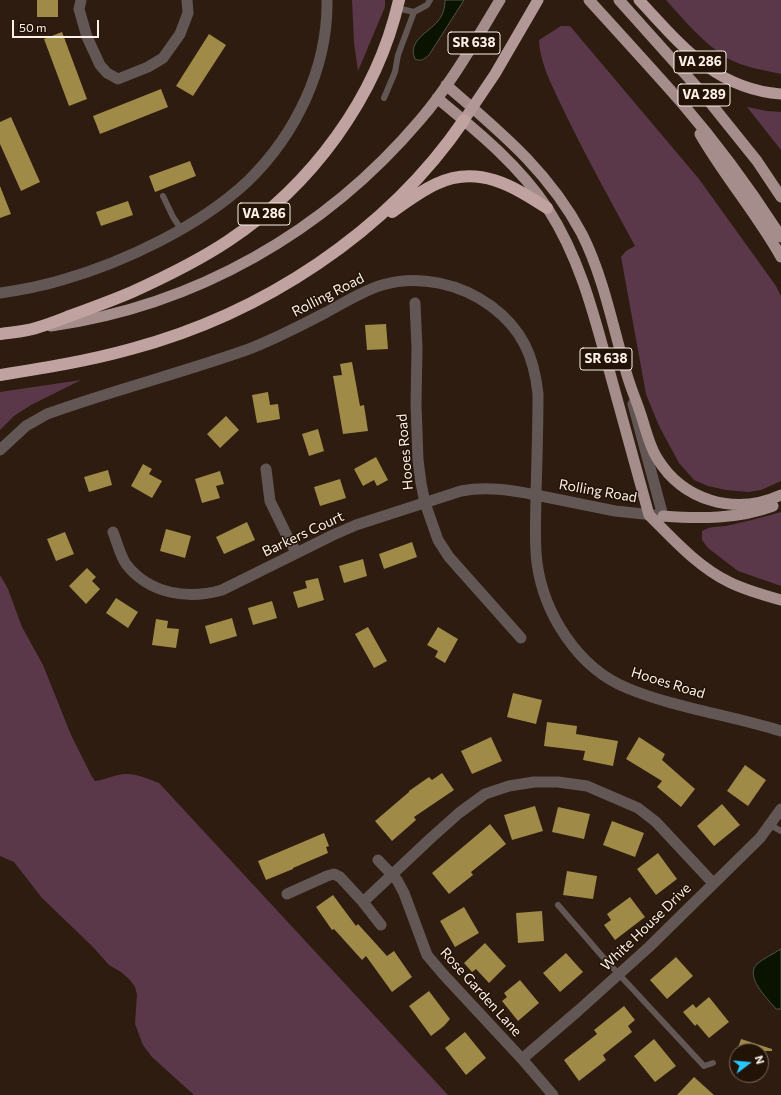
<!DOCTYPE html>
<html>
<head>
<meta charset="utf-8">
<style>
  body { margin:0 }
  #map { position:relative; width:781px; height:1095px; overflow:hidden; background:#2d1c0f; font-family:Commissioner,sans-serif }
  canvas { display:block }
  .north { position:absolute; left:729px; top:1043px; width:40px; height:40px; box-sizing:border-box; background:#231306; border:1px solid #7a6b60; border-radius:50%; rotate:74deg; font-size:11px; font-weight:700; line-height:16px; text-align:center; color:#fcf0e8 }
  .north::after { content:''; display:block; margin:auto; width:14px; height:18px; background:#28c8ff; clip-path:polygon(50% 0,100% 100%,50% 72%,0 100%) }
  .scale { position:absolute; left:12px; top:20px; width:87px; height:18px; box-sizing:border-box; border:2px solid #fcf0e8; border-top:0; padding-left:5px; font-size:12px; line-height:14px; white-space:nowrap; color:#fcf0e8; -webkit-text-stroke:3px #231306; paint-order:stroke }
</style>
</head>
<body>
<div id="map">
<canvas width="781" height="1095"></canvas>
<div class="north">N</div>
<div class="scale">50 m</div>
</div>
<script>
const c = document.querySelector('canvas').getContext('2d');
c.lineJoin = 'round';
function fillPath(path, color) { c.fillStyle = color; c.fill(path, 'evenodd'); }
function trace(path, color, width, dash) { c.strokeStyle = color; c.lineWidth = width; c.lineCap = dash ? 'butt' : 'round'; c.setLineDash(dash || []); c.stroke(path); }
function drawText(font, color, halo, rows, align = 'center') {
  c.font = font + ' Commissioner,sans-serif'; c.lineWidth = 3; c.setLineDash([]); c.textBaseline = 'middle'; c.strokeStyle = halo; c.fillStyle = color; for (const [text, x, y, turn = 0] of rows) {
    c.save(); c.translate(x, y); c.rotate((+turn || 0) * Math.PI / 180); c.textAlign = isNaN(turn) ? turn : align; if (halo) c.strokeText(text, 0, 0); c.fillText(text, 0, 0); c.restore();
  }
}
const green = new Path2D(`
  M352 0H385V7L358 71 354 43Z
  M666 0H781V74C763 70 743 67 727 58 703 43 685 21 666 0Z
  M561 26H570L699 179 776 286 781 296V481L761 490 749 492 726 490 708 486 694 480 679 463 659 426 646 394 621 257 626 251 635 246C611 201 586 157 564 111 554 89 540 65 539 40Z
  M747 107 767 111 781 112V150Z
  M81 380 31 405 14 416 0 430V392Z
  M781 512V586L738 571 708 548 702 540V531C710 526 718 527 726 526 745 522 763 517 781 512Z
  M0 575 8 589 22 627 43 665 71 735 91 775 95 781C106 780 115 774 126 774 137 774 149 779 159 783L448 1095H194L152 1057 143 1045 135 1024 137 994 135 987 130 980 121 972 109 965 93 947 42 898 14 862 0 856Z`);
const water = new Path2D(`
  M445 0H464L429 55C424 59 421 62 415 59 407 41 428 33 438 21 443 15 445 8 445 0Z
  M781 949V1009H776C768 999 744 977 757 964 764 958 773 954 781 949Z`);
const building = new Path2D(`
  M37 0H58V17H37Z
  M62 32 87 99 69 106 44 39Z
  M209 34 226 45 193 96 176 86Z
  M161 89 168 107 100 134 93 116Z
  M11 117 40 182 21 191 0 144V122Z
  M190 161 196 176 155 192 149 176Z
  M0 186 11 214 0 218Z
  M128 201 133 215 101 226 96 212Z
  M386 324 388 349 367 350 365 325Z
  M352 362 360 406 364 405 368 431 343 434 333 376 342 375 340 364Z
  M268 392 270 405 278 404 280 419 257 423 252 395Z
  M226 416 239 430 220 448 207 434Z
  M318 429 324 451 309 456 302 434Z
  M376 457 388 480 377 486 374 480 363 486 354 469Z
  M143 464 152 469 149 474 162 481 152 498 131 486Z
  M108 470 112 485 89 492 84 477Z
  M220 471 224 484 216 486 220 498 202 503 195 479Z
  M340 479 346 498 320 506 314 487Z
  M247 522 255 540 224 554 216 537Z
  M166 529 191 536 185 558 160 551Z
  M65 532 74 554 56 561 47 539Z
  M412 542 417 557 384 569 379 554Z
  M363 559 367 576 344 583 339 566Z
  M87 568 96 577 92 581 100 589 86 604 69 586Z
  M318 578 324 600 298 608 293 592 307 588 305 581Z
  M116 598 138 612 128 628 106 613Z
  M272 601 277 618 253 625 248 608Z
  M232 618 237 636 210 644 205 626Z
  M156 619 168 621 167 628 179 629 176 648 152 645Z
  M368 627 387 661 374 668 355 634Z
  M438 627 458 639 445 663 435 657 438 651 427 645Z
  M513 693 542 700 536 724 507 717Z
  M547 722 577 726 576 734 618 741 613 766 583 760 585 751 544 746Z
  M491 737 502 761 472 774 461 751Z
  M639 737 665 754 662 760 695 789 681 807 657 787 662 781 626 759Z
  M745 765 766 780 748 806 727 791Z
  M442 773 454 790 414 817 416 820 392 841 375 821 409 792V791L429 777 432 780Z
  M722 804 740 825 714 846 697 826Z
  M535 806 543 831 512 840 504 815Z
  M558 807 590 814 584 839 552 832Z
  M612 821 644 833 635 857 603 845Z
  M490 824 506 844 471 872 473 875 449 894 432 873Z
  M324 833 329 846 326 847 328 853 293 868V869L266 880 258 861Z
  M658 853 677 879 656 895 637 869Z
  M567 871 597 876 593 899 563 895Z
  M333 895 356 926 358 924 387 956 394 951 412 977 392 992 366 956 362 960 334 929 332 930 316 907Z
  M630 897 645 917 615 940 604 925 611 920 607 914Z
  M464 907 479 933 455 947 440 921Z
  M542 911 544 941 518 943 516 913Z
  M485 943 506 966 489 983 476 969 472 972 464 963Z
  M566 953 583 972 560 992 543 973Z
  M676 957 693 976 667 999 650 980Z
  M520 980 539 1003 518 1021 502 1001 507 997 504 993Z
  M429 991 450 1019 444 1026 431 1036 409 1006Z
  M709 997 729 1022 709 1038 697 1024 695 1026 683 1012 693 1004 696 1008Z
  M624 1006 635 1020 628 1026 632 1032 603 1055 606 1060 579 1081 564 1060 597 1034 594 1030Z
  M465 1032 486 1058 466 1075 445 1048Z
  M654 1039 676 1066 655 1082 634 1056Z
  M741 1039 772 1049V1051H737Z
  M694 1077 714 1095H677Z`);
const service = new Path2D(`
  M397 8 414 12
  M384 98 395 72 398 55 414 12 427 5 430 0
  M163 196 173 217 181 229
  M770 825 781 831
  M558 905 602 956 704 1066 713 1063`);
const minor = new Path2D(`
  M81 0 79 9 87 37 100 65 107 73 118 79 148 67 163 58 180 34 188 13 187 0
  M0 293C21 290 42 286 62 280 125 262 200 226 248 181 296 134 328 68 327 0
  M415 303 417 348 416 404 418 460 421 483 425 503 438 540 449 557 521 638
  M266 469 270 501 289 540 297 553
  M113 532C117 542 120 555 126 564 149 594 188 600 222 590L333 535 356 525 461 491C486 486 511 490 536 495
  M378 860 397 880 404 893 427 955 443 974 522 1059 553 1095
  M287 894 327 876 334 874 340 877 363 902
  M381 925 363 902 431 838 459 813 485 794 509 786 534 782H558L587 786 638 808 656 822 713 883
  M522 1059 579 1010 649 947 760 838 781 809`);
const tertiary = new Path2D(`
  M0 450 26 426 47 414C113 390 182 373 249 349 275 339 300 326 325 313 344 303 362 291 382 285 419 274 461 284 491 306 522 329 534 356 538 394 538 427 537 460 536 493 536 516 534 540 537 563 544 614 578 668 627 688 675 708 731 715 781 731
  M536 495 615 511 663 516 633 404`);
const primary = new Path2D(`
  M589 0C620 34 651 68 681 102 718 145 751 190 781 237
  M619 0 704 95 757 161 781 197
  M446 85C499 131 548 170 582 234 604 278 613 328 627 375 631 389 637 402 641 415 646 430 649 445 657 458 683 501 735 516 781 495
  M437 98C477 131 519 165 548 209 579 257 593 311 608 366 622 416 635 465 649 515 673 539 698 567 729 582 745 590 763 595 781 600
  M700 134C724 176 757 214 781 257
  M51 326C195 306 325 232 420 120 451 84 475 41 500 0
  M663 516C700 519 738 519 773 506`);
const trunk = new Path2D(`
  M639 0C681 45 715 89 781 94
  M464 120 495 74 538 0`);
const motorway = new Path2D(`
  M392 212C406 202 421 191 436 184 478 164 513 186 547 208
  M0 334C12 332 24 332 36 328 46 325 57 321 67 317 89 309 111 301 132 292 165 277 198 261 228 241 311 186 377 98 399 0
  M0 375C44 368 88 361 131 349 262 314 387 233 464 120`);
const shields = [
  [474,43,52],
  [700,62,52],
  [704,95,52],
  [264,214,52],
  [606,359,52]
];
const shieldNames = [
  ["SR 638",474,43],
  ["VA 286",700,62],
  ["VA 289",704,95],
  ["VA 286",264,214],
  ["SR 638",606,359]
];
const streetNames = [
  ["Rolling Road",328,295,-27],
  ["Hooes Road",405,452,-95],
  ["Rolling Road",598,491,10],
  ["Barkers Court",303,534,-25],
  ["Hooes Road",668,683,17],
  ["White House Drive",646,927,-44],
  ["Rose Garden Lane",481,992,48]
];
fillPath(green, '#5b3849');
fillPath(water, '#0a1300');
trace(water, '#535546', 1);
fillPath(building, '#9f8a48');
trace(service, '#635756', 6);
trace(minor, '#635756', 11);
trace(tertiary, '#635756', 11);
trace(primary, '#a58d8b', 11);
trace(trunk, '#b29896', 11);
trace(motorway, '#c0a3a0', 12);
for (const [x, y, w] of shields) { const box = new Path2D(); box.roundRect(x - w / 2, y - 11, w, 22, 3); c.fillStyle = '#231306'; c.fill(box); trace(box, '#fcf0e8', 1); }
drawText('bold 13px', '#fcf0e8', null, shieldNames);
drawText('14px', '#fcf0e8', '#231306', streetNames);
</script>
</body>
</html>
